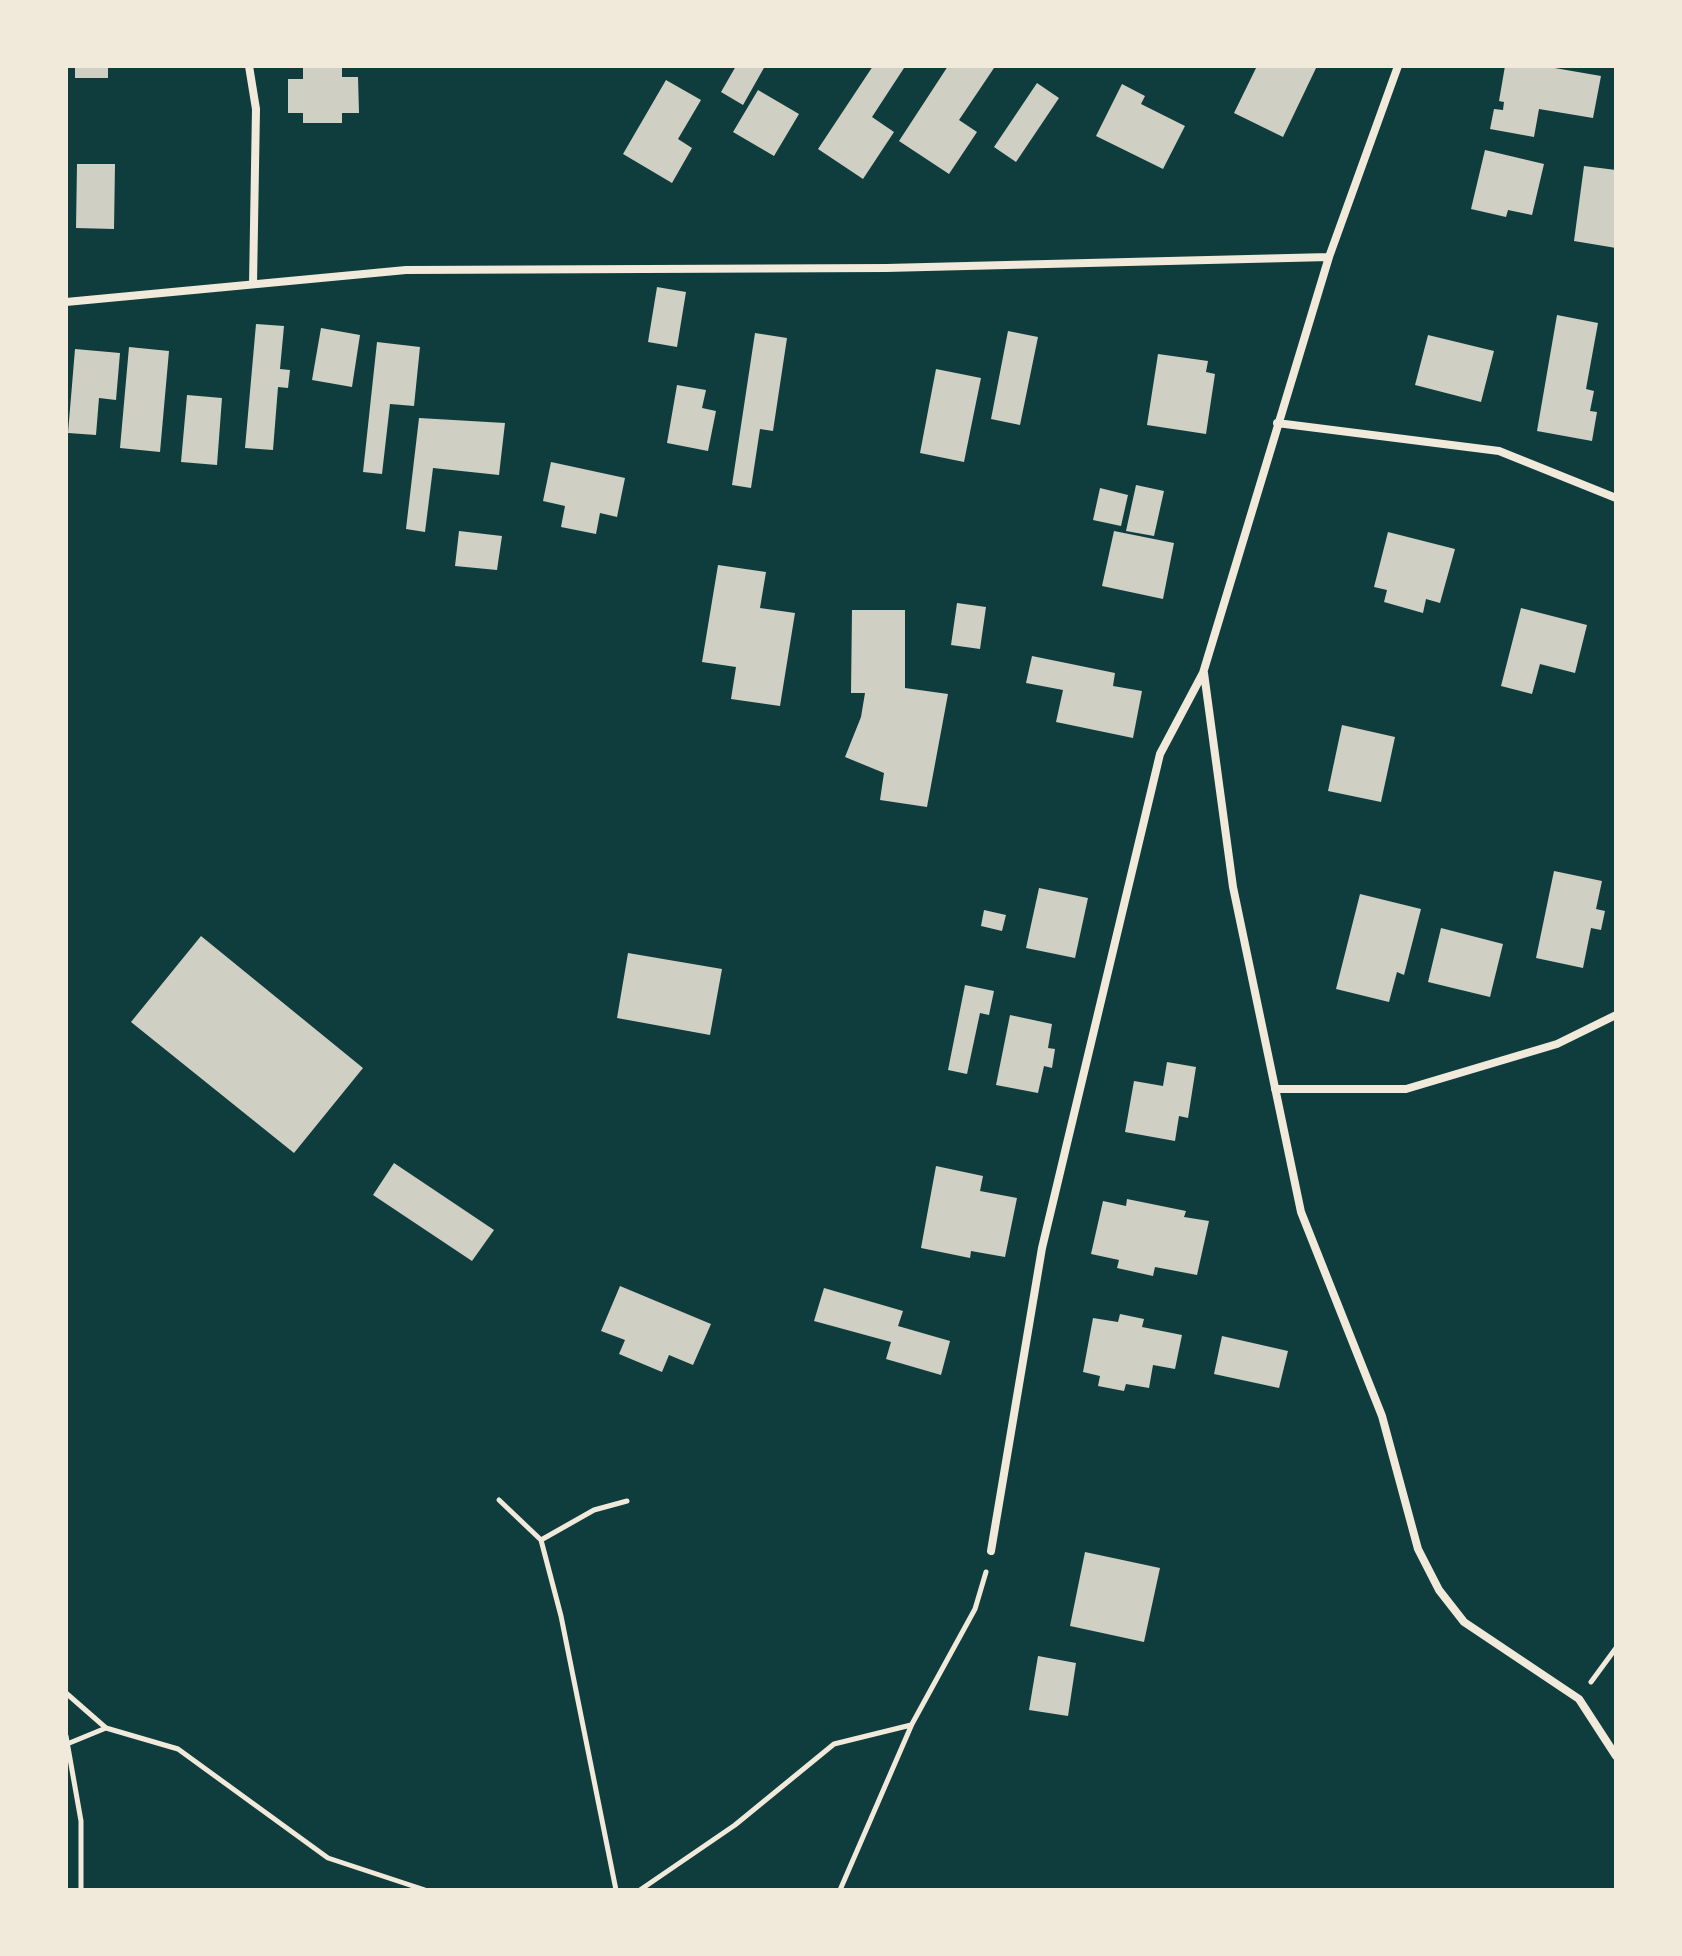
<!DOCTYPE html>
<html>
<head>
<meta charset="utf-8">
<style>
  body { margin:0 }
  #map { position:relative; width:1682px; height:1956px; overflow:hidden; background:#0f3d3e; font-family:Overpass,sans-serif }
  canvas { display:block }
  .frame { position:absolute; inset:0; border:68px solid #f1e9da; pointer-events:none }
</style>
</head>
<body>
<div id="map">
<canvas width="1682" height="1956"></canvas>
<div class="frame"></div>
</div>
<script>
const c = document.querySelector('canvas').getContext('2d');
c.lineJoin = 'round';
function fillPath(path, color) { c.fillStyle = color; c.fill(path, 'evenodd'); }
function trace(path, color, width, dash) { c.strokeStyle = color; c.lineWidth = width; c.lineCap = dash ? 'butt' : 'round'; c.setLineDash(dash || []); c.stroke(path); }
const building = new Path2D(`
  M75 66H108V78H75Z
  M303 66H342V77H358L359 113H342V123H303V113H288V79H303Z
  M736 66H765L743 105 721 92Z
  M873 66 904 68 872 117 894 132 863 179 818 149Z
  M948 66 994 68 959 120 977 132 949 174 899 141Z
  M1257 66H1317L1283 137 1234 113Z
  M1505 66H1543L1601 76 1593 118 1539 109 1534 137 1490 129 1494 109 1503 110 1504 102 1499 101Z
  M666 80 701 100 678 139 692 148 672 183 623 154Z
  M1037 83 1059 98 1016 162 994 147Z
  M1122 84 1145 96 1141 104 1185 126 1163 169 1096 136Z
  M758 90 799 114 774 156 733 132Z
  M1485 150 1544 164 1532 215 1508 210 1506 217 1471 209Z
  M77 164H115L114 229 76 228Z
  M1584 166 1616 170V248L1574 241Z
  M657 287 686 292 677 347 648 342Z
  M1557 315 1598 323 1586 389 1594 391 1590 411 1597 412 1592 441 1537 431Z
  M256 324 284 326 280 369 290 370 288 388 278 387 273 450 245 448Z
  M321 328 360 335 352 387 312 380Z
  M1008 331 1038 337 1020 425 991 419Z
  M755 333 787 338 773 431 760 429 751 488 732 485Z
  M1428 335 1494 351 1481 402 1415 385Z
  M377 342 420 347 414 406 390 404 382 474 363 472Z
  M129 347 169 351 160 452 120 448Z
  M75 349 120 353 116 400 99 398 96 435 68 433Z
  M1158 354 1208 361 1206 372 1215 374 1206 434 1147 425Z
  M936 369 981 378 964 462 920 453Z
  M677 385 706 390 702 408 716 411 708 451 667 443Z
  M187 395 222 398 217 465 181 462Z
  M419 418 505 423 499 475 433 468 425 532 406 529Z
  M551 462 625 478 617 517 600 513 596 534 561 527 565 506 543 501Z
  M1136 485 1164 491 1154 536 1126 531Z
  M1100 488 1128 495 1121 526 1093 520Z
  M459 531 502 536 497 570 455 566Z
  M1114 531 1174 543 1163 599 1102 586Z
  M1388 532 1455 549 1440 603 1426 599 1423 613 1384 602 1387 590 1374 587Z
  M718 565 766 572 760 608 795 613 780 706 731 699 736 667 702 662Z
  M957 603 986 607 980 649 951 645Z
  M1521 608 1587 625 1575 673 1540 664 1532 694 1501 686Z
  M852 610H905V688L948 694 927 807 880 800 884 773 845 757 861 717 865 693H851Z
  M1032 656 1115 673 1113 686 1142 691 1133 738 1056 722 1063 690 1026 683Z
  M1342 725 1395 737 1381 802 1328 791Z
  M1554 871 1602 881 1596 909 1605 911 1601 930 1591 928 1583 968 1536 958Z
  M1039 888 1088 898 1075 958 1026 948Z
  M1360 894 1421 909 1404 975 1397 972 1389 1002 1336 989Z
  M984 910 1006 915 1002 931 981 926Z
  M1441 928 1503 944 1490 997 1428 982Z
  M201 936 363 1068 294 1153 131 1022Z
  M628 953 722 969 710 1035 617 1018Z
  M965 985 994 991 989 1015 980 1013 967 1074 948 1070Z
  M1010 1015 1052 1024 1048 1048 1055 1049 1052 1068 1044 1066 1038 1093 996 1085Z
  M1167 1062 1196 1067 1188 1118 1179 1116 1175 1141 1125 1132 1134 1081 1163 1086Z
  M394 1163 494 1230 472 1261 373 1195Z
  M936 1166 983 1176 980 1191 1017 1198 1005 1257 971 1251 970 1258 921 1248Z
  M1127 1199 1186 1211 1184 1217 1209 1221 1197 1275 1155 1267 1153 1276 1117 1268 1119 1260 1091 1254 1103 1201 1126 1206Z
  M620 1286 711 1324 693 1365 669 1355 662 1372 619 1354 625 1340 601 1331Z
  M824 1288 903 1311 898 1326 950 1341 941 1375 886 1359 891 1342 814 1321Z
  M1120 1314 1144 1319 1142 1327 1182 1335 1175 1369 1153 1365 1149 1388 1126 1384 1124 1391 1098 1386 1100 1376 1083 1372 1093 1318 1118 1322Z
  M1222 1336 1288 1351 1279 1388 1214 1374Z
  M1085 1552 1160 1568 1144 1642 1070 1626Z
  M1038 1656 1076 1663 1068 1716 1029 1710Z`);
const path = new Path2D(`
  M499 1500 541 1540 561 1616 616 1890
  M541 1540 594 1510 627 1501
  M1591 1682 1616 1648
  M66 1693 106 1728 178 1749 328 1858 425 1890
  M66 1736 81 1821V1890
  M67 1744 106 1728
  M640 1890 735 1825 834 1744 911 1725
  M840 1890 912 1724 975 1609 986 1572`);
const minor = new Path2D(`
  M249 66 256 109 253 284
  M66 302 406 270 886 268 1329 257
  M1277 423 1499 451 1616 498
  M1204 673 1233 887 1301 1212 1382 1416 1418 1549 1439 1590 1464 1622 1579 1699 1616 1756
  M1275 1089H1406L1557 1044 1616 1015
  M991 1551 1042 1248 1160 754 1203 673 1329 257 1398 66`);
fillPath(building, '#cfcfc3');
trace(path, '#f1e9da', 5);
trace(minor, '#f1e9da', 8);
</script>
</body>
</html>
